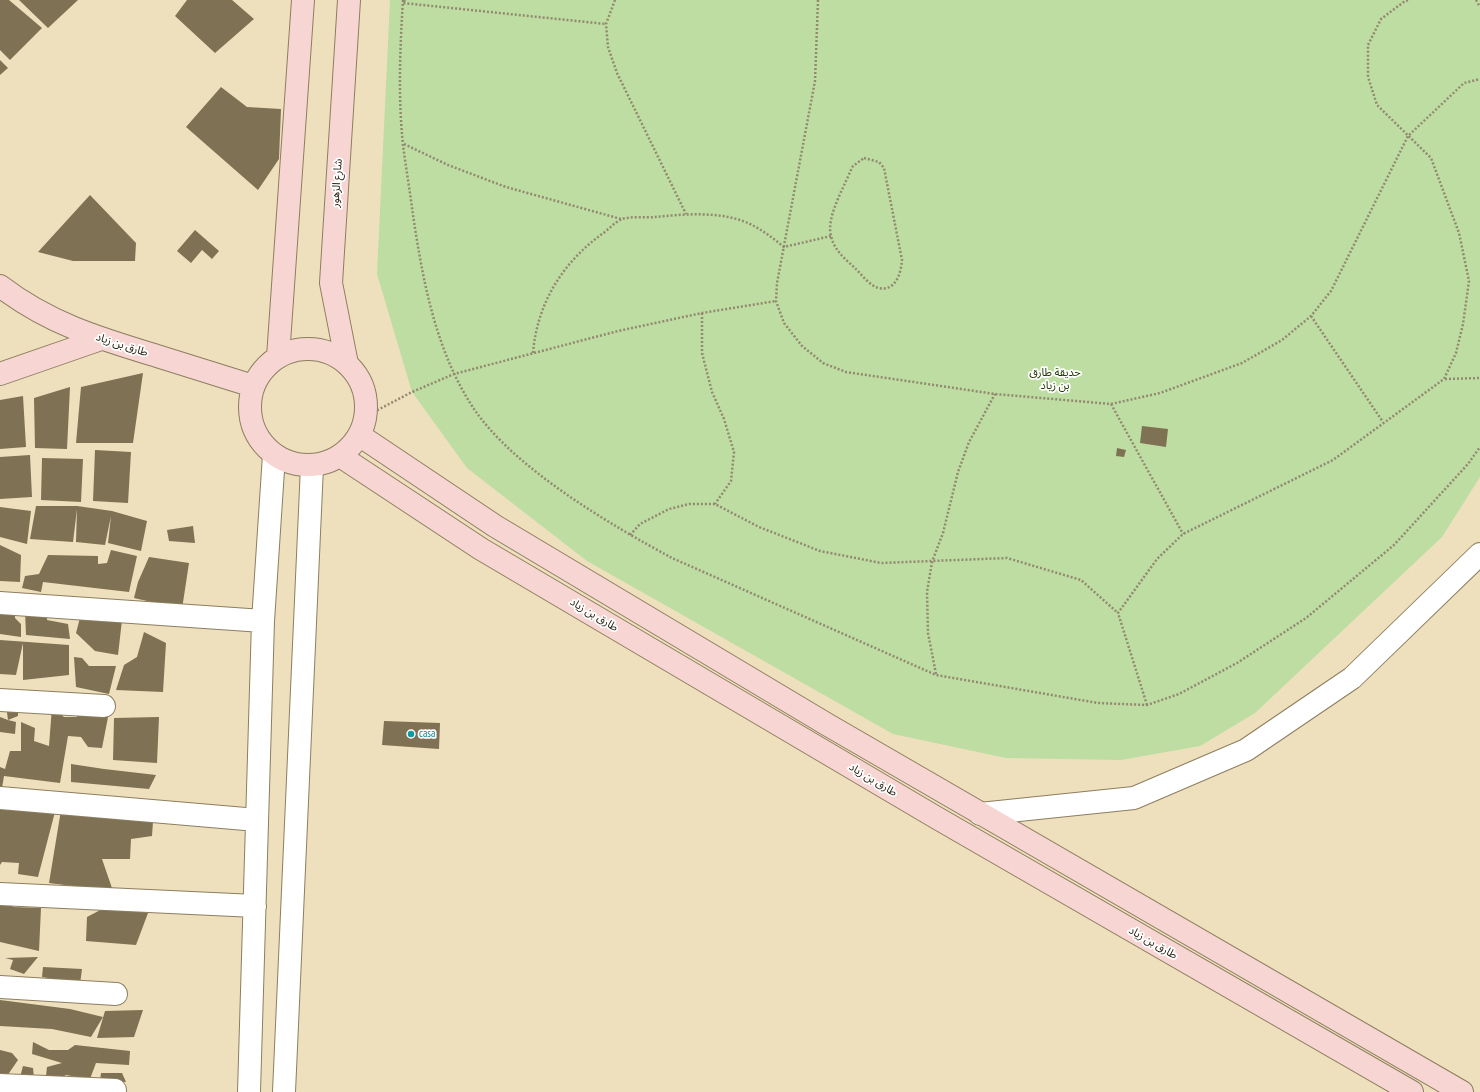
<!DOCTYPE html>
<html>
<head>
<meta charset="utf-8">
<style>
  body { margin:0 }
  canvas { display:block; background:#eedfbd }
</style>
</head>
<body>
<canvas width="1480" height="1092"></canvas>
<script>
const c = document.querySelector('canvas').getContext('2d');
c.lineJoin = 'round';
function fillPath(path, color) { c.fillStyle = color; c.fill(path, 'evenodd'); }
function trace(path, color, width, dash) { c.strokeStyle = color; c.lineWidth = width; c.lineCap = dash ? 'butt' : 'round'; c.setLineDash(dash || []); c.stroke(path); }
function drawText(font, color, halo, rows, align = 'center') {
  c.font = font + ' "PT Sans Narrow","Noto Sans Arabic",sans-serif'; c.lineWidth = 3.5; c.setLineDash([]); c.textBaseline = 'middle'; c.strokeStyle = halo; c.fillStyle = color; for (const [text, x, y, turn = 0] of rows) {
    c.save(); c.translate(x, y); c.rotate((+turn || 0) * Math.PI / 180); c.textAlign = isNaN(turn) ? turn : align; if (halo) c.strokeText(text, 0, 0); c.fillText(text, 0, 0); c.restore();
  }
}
const green = new Path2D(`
  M390 0H1480V477L1442 537 1255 713 1200 746 1121 760 1006 758 893 734 587 561 467 468 412 392 377 274Z`);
const building = new Path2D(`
  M0 0H9L42 28 10 60 0 50Z
  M19 0H78L48 28Z
  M187 0H232L254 19 215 53 175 16Z
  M0 60 8 68 0 75Z
  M221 87 247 107 281 109 279 159 258 190 186 127Z
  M90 195 136 243 135 261H73L38 252Z
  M195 230 219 251 212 259 202 250 191 263 177 251Z
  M143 373 133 443H76L81 387Z
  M70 387 67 449 35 448 34 398Z
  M23 396 26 447 0 449V400Z
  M1142 426 1168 429 1166 447 1140 443Z
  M1117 448 1126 450 1124 457 1116 456Z
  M95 450 131 452 128 503 93 501Z
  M30 455 32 497 0 499V457Z
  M42 458 83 459 81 502 41 500Z
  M36 506H77L112 511 147 521 141 551 108 543 111 516 105 545 76 542 77 509 73 542 30 539Z
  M0 507 31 511 27 544 0 537Z
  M193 526 195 543 169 541 167 530Z
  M0 545 21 555 20 582 0 581Z
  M111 550 137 556 129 592 43 582 41 592 22 588 25 576 39 574 48 555 98 556V564L107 563Z
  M149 557 189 563 182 609 134 598 138 582Z
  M48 607 47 620 68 624 70 639 26 635 25 611Z
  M0 610H15V618L21 624V637L0 634Z
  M81 614 122 620 118 655 95 651 76 633Z
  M144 632 166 643 163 692 116 690 124 665 137 657Z
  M0 640 69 645V675L23 680V643L16 675 0 674Z
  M74 657 82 658 89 666H116L109 694 76 687Z
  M6 705 18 707V716L8 720 16 722 15 734 0 732V717L8 720Z
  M52 707 64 717H77V709L109 712 102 748 88 747 81 737 68 736 60 783 4 776 2 788 0 787V767L5 769 10 751H21V722L35 728 34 741 49 746Z
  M159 717 157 763 113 760 114 718Z
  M384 721 440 723 439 749 382 745Z
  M71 764 104 769 156 775 149 789 71 782Z
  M62 804 153 821 152 836 131 839 130 859H102L113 891 49 883Z
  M0 805 56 808 38 877 18 874 19 863 2 862 0 865Z
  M0 901H10L13 907 41 908 39 951 0 942Z
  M108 906 148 913 136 945 86 941 87 917Z
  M38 957 24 974 10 969 13 960 5 958Z
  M43 967 82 969 80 984 42 977Z
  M0 1000 70 1009 103 1017 91 1037 52 1029 0 1026Z
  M143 1010 134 1037 97 1038 105 1011Z
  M33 1042 49 1050H68L75 1045 130 1051 129 1065 96 1063 90 1079 66 1075 59 1079 46 1076 47 1067 62 1063 32 1054Z
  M0 1050 12 1053 18 1060 7 1076 0 1075Z
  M23 1066 33 1068 34 1078 20 1077Z
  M101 1073H122L126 1082 100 1081Z`);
const path = new Path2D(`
  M403 0C400 47 398 98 403 145 406 168 410 192 413 215 423 282 436 352 474 409 514 468 609 524 672 558L936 675 1098 703 1147 705 1179 694 1237 663 1306 618 1394 545 1468 464 1480 447
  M405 0 403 3 606 24
  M615 0 606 24 608 47 617 73 686 214
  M818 0 815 81 777 283 776 301 784 323 802 346 823 363 846 372 995 394 1111 404 1160 393 1242 363 1282 340 1311 316 1331 291 1408 136 1464 83 1480 79
  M1476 0 1480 7
  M404 144 448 165 506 187 621 219
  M864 158 879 162 884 168 902 260C901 273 896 292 878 288 869 285 861 274 855 268 845 259 834 250 831 236 826 218 843 189 850 172L853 166Z
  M702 313V353L712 392 724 419 734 452 731 481 715 504
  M1311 316 1383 422
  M533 353C537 304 562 263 602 234 608 230 615 222 622 219 631 216 645 218 655 217 685 214 720 211 748 223 761 229 773 238 784 247L831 236
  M1445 379 1480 378
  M1111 404 1183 534
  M370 414 412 392 454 374 618 331 702 313 776 301
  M630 535 640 524 669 509 689 504H715L759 527 820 551 881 563 1007 558 1081 580 1118 613
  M936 674 928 633 927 592 932 562 943 533 958 472 969 442 995 394
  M1147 705 1118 613 1157 559 1183 534 1333 460 1444 379 1456 353 1463 324 1469 281 1459 233 1431 158 1377 105 1368 77V45L1381 19 1405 1 1410 0`);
const street = new Path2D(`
  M0 603 263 621
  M0 700 104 706
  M0 798 257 820
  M980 814 1134 798 1246 750 1352 678 1480 554
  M0 894 255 906
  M0 987 116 994
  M0 1085 115 1090
  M249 1092 263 621 274 455
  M284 1092 312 466`);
const secondary = new Path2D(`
  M0 286C50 324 98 338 157 356 189 366 221 376 253 386
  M250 407a58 58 0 1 1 116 0a58 58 0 1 1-116 0Z
  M278 357 303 0
  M347 364 331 283 349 0
  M0 374 101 339
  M359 435 495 526 828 725 1462 1092
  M340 456 481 549 937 818 1412 1092`);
const markers = [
  [411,734,4,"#0f9aa8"]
];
const streetNames = [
  ["شارع الزهور",337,183,-86],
  ["طارق بن زياد",122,345,18],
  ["طارق بن زياد",594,615,31],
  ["طارق بن زياد",873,780,31],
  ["طارق بن زياد",1153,943,30]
];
const parkNames = [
  ["حديقة طارق",1055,373],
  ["بن زياد",1055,386]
];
const cultureNames = [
  ["casa",419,734]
];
fillPath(green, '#bedda2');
fillPath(building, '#7f7153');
trace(street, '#8c7e5f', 24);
trace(secondary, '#8c7e5f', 24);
trace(path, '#938870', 2.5, [2, 2]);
trace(street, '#fff', 22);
trace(secondary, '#f7d5d3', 22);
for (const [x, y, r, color] of markers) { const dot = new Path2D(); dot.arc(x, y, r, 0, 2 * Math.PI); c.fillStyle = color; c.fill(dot); trace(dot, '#fff', 1.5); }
drawText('11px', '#282215', '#fff', streetNames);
drawText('11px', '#203601', '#fff', parkNames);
drawText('11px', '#0d838f', '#fff', cultureNames, 'left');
</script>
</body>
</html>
